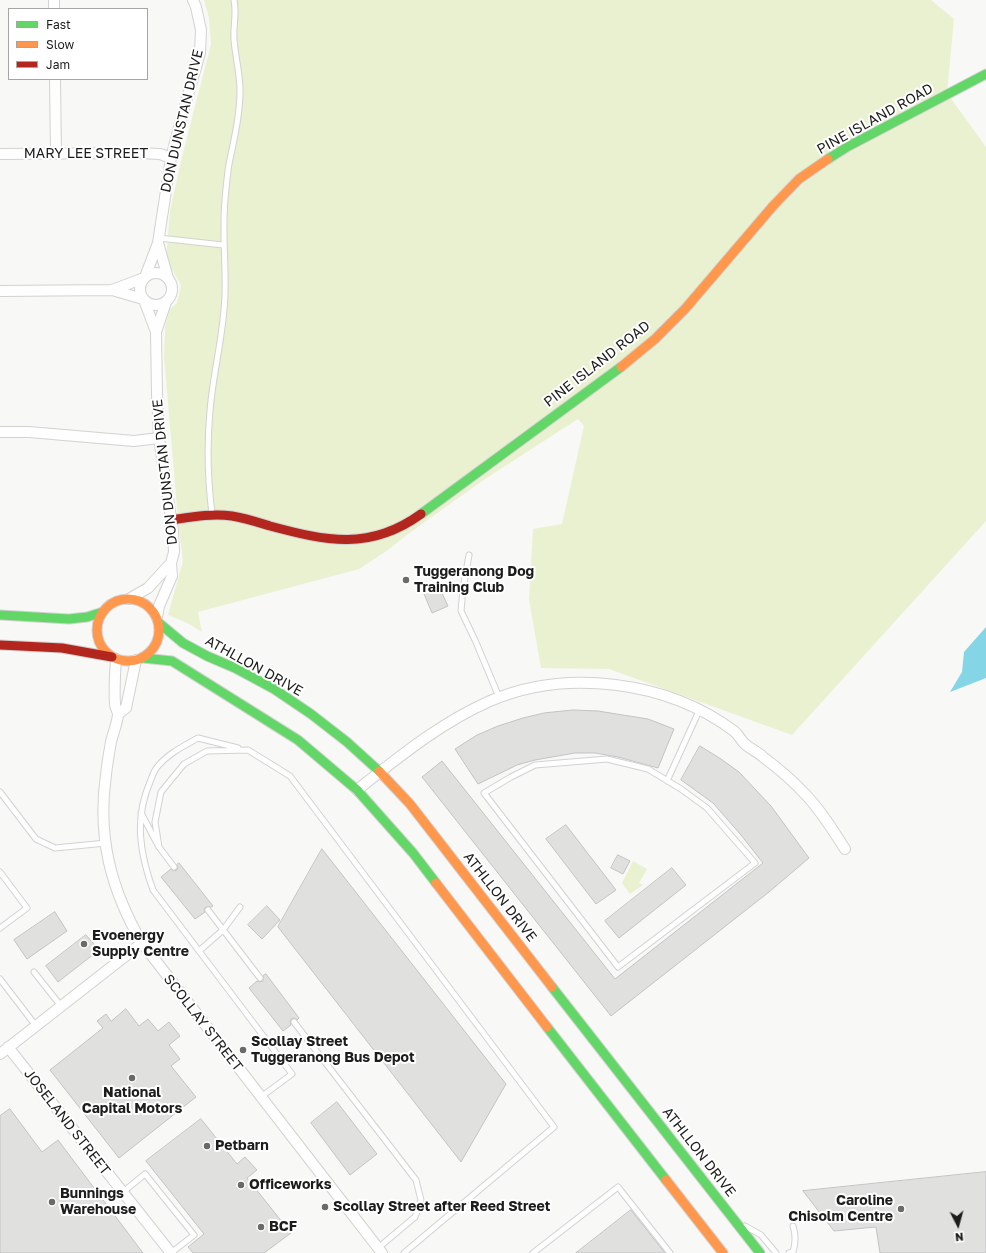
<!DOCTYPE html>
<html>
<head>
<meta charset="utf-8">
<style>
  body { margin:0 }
  #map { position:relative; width:986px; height:1253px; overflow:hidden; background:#f8f8f7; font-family:"Golos Text",sans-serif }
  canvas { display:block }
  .legend { position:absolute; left:8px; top:8px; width:140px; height:72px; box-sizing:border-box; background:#fff; border:1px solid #a5a5a4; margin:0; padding:5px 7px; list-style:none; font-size:12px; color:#1d1d1c }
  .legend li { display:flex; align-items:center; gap:8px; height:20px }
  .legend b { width:20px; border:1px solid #a5a5a4 }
  .north { position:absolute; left:938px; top:1205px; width:40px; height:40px; -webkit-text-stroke:3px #fff; paint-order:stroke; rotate:174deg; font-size:11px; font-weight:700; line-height:16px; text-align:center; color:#1d1d1c }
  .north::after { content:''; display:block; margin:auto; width:14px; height:18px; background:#1d1d1c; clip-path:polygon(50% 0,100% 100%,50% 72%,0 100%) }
</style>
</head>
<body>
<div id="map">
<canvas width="986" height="1253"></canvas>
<ul class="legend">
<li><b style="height:5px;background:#63d668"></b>Fast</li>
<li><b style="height:5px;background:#ff974d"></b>Slow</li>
<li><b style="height:5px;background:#b3261e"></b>Jam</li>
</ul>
<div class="north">N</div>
</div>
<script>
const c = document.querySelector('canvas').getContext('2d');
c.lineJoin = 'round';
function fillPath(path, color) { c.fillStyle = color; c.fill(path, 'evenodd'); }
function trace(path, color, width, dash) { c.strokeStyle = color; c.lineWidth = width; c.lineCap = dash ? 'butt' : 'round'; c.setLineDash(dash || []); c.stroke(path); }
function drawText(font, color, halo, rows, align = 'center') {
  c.font = font + ' "Golos Text",sans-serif'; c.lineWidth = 4; c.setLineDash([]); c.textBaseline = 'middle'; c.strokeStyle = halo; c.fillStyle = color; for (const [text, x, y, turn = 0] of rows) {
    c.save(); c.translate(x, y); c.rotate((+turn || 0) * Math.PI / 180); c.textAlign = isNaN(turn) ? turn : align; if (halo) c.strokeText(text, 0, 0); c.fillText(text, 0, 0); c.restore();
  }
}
const green = new Path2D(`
  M204 0H931L954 19 947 93 986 147V521L792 735 609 669 541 668 529 600 533 529 562 524 584 426 578 419 485 479 408 534 388 550 359 569 198 612 202 632 187 623 168 615 183 561 178 519 164 357 165 327 170 309 177 303 181 285 166 259 170 211 182 157 211 44 209 18Z
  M633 861 647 869 639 883 643 885 630 894 622 883Z`);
const water = new Path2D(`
  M986 627V678L950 692 962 672 964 652Z`);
const building = new Path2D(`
  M439 587 448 606 432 613 424 594Z
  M573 710 598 711 648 719 674 729 658 768 618 757 595 753H575L535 760 517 765 478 784 455 749 477 735 498 726 523 718 544 713Z
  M700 746 721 759 739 772 771 806 809 858 769 892 611 1016 422 777 442 761 615 979 763 863 741 835 713 803 681 780Z
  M566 825 616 890 596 904 546 839Z
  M322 849 506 1084 461 1162 278 927Z
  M618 855 630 861 623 874 611 868Z
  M179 863 213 906 211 907H206L204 909 205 912 195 919 161 877 171 869 174 871 177 870 178 867 177 865Z
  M672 868 686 885 619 938 605 921Z
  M267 906 280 920 262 939 248 925Z
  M55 912 67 931 27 959 14 940Z
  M86 935 99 950 58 982 46 966Z
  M266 974 299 1018 297 1020 294 1018 291 1019 290 1022 291 1025 283 1031 249 988 257 981 260 982 263 981V976Z
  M126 1009 139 1026 148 1019 158 1031 169 1022 180 1036 169 1045 180 1059 171 1066 196 1097 119 1158 50 1070 103 1028 97 1021 106 1014 111 1021Z
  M337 1102 377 1154 350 1175 311 1123Z
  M10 1109 42 1152 58 1140 143 1253H0V1116Z
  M201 1119 237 1164 245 1157 257 1170 247 1178 291 1233 264 1253H193L188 1247 204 1234 146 1161Z
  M986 1172V1253H880L876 1227 834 1231 803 1191Z
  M631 1210 665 1253H576Z`);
const lane = new Path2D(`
  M159 238 223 245
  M212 514C208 482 207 443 210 411 213 372 224 334 225 294 226 263 222 232 225 200 226 189 227 176 229 164 234 140 240 115 240 90 240 73 235 56 234 39 233 26 237 13 234 0
  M469 555 463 589 461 611 475 640 499 697
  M238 748 198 738C184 746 169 753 158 766 154 770 152 777 150 782 134 819 140 854 153 890L292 1074 261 1097
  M607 759 648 769 681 789 707 808 755 863 618 967 484 793 511 777 535 765Z
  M667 781 699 711
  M0 792 36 839 55 848 106 843
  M141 813 159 847 174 867
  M159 847 155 822 161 792 184 764 207 751 248 750 290 776 554 1127 404 1253
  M0 872 27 908 0 928
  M208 910 260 978
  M199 951 223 930 240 907
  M34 972 61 1006
  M0 979 36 1026
  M294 1022 416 1180 421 1200 415 1217 378 1248
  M123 1192 145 1174 194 1235 171 1253
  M745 1226 761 1235 776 1253
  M533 1253 618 1187 670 1253
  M789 1253 793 1252C796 1242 796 1235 793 1226`);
const street = new Path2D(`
  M54 0V9
  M55 79 56 154
  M0 154 138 153 160 154 171 158
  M158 243 168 278
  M140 289a16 16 0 1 1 32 0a16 16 0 1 1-32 0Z
  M145 277 158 243 171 158 182 116 200 53 201 30 196 7 193 0
  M112 290 144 278
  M0 291 112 290 143 299
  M144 300 156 332
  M0 432H29L134 441 159 438
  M129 599 148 588 171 563
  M157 617 159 606 172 576 171 563 174 552 173 531 159 438 157 394 156 332 166 302
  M116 659C115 673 114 689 115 704 115 708 118 711 118 715 117 724 113 733 111 742 109 753 107 764 106 775 97 837 111 890 142 943L382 1253
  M118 714 126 708 136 660
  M357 790C399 757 440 723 490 701 566 668 667 681 734 731 739 735 741 741 746 745 751 749 758 752 763 757 778 768 793 781 806 795 821 811 833 830 845 849
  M8 1047 171 1253
  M0 1054 142 943`);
const fast = new Path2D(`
  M828 159 847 147 986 74
  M421 514 621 367
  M0 615 69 619 87 617 103 612
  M159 623 183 643 207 656 235 668 274 689 311 714 347 742 379 771
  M143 658 172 661 298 740 357 790 413 853 436 883
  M552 987 760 1253
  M547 1027 666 1180`);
const slow = new Path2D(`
  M621 367 655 339 685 309 773 206 799 179 828 159
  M97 630a31 31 0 1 1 62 0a31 31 0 1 1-62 0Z
  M379 771 410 804 552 987
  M436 883 547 1027
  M666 1180 723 1253`);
const jam = new Path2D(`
  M171 520C191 517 212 513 232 516 245 518 257 522 270 526 326 541 370 551 421 514
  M0 645 62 648 112 657`);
const markers = [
  [406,580,4,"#6a6a69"],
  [84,944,4,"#6a6a69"],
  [243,1050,4,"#6a6a69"],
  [132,1078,4,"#6a6a69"],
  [207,1146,4,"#6a6a69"],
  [241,1185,4,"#6a6a69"],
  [52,1202,4,"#6a6a69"],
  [325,1207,4,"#6a6a69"],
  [901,1209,4,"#6a6a69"],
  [261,1227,4,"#6a6a69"]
];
const streetNames = [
  ["PINE ISLAND ROAD",875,119,-29],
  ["DON DUNSTAN DRIVE",182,121,-77],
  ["MARY LEE STREET",86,154],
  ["PINE ISLAND ROAD",597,364,-38],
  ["DON DUNSTAN DRIVE",165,472,-96],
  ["ATHLLON DRIVE",254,666,29],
  ["ATHLLON DRIVE",500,897,52],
  ["SCOLLAY STREET",203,1023,52],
  ["JOSELAND STREET",67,1122,52],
  ["ATHLLON DRIVE",699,1152,52]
];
const poiNames = [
  ["Tuggeranong Dog",414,572],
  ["Training Club",414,588],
  ["Evoenergy",92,936],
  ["Supply Centre",92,952],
  ["Scollay Street",251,1042],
  ["Tuggeranong Bus Depot",251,1058],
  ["National",132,1093,"center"],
  ["Capital Motors",132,1109,"center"],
  ["Petbarn",215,1146],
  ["Officeworks",249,1185],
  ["Bunnings",60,1194],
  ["Warehouse",60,1210],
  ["Caroline",893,1201,"right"],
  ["Chisolm Centre",893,1217,"right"],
  ["Scollay Street after Reed Street",333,1207],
  ["BCF",269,1227]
];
fillPath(green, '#eaf1d1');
fillPath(water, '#84d5e5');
fillPath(building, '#e0e0df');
trace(building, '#c3c3c2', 1);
trace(lane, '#d3d2d1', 7);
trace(street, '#d3d2d1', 12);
trace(fast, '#d3d2d1', 11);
trace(slow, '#d3d2d1', 11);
trace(jam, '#d3d2d1', 11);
trace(lane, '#fefefe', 5);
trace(street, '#fefefe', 10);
trace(fast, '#63d668', 9);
trace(slow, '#ff974d', 9);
trace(jam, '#b3261e', 9);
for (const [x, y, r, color] of markers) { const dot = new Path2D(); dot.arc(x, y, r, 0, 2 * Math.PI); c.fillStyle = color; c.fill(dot); trace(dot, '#fff', 1.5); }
drawText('14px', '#1d1d1c', '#fff', streetNames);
drawText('bold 14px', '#1d1d1c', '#fff', poiNames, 'left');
</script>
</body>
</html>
